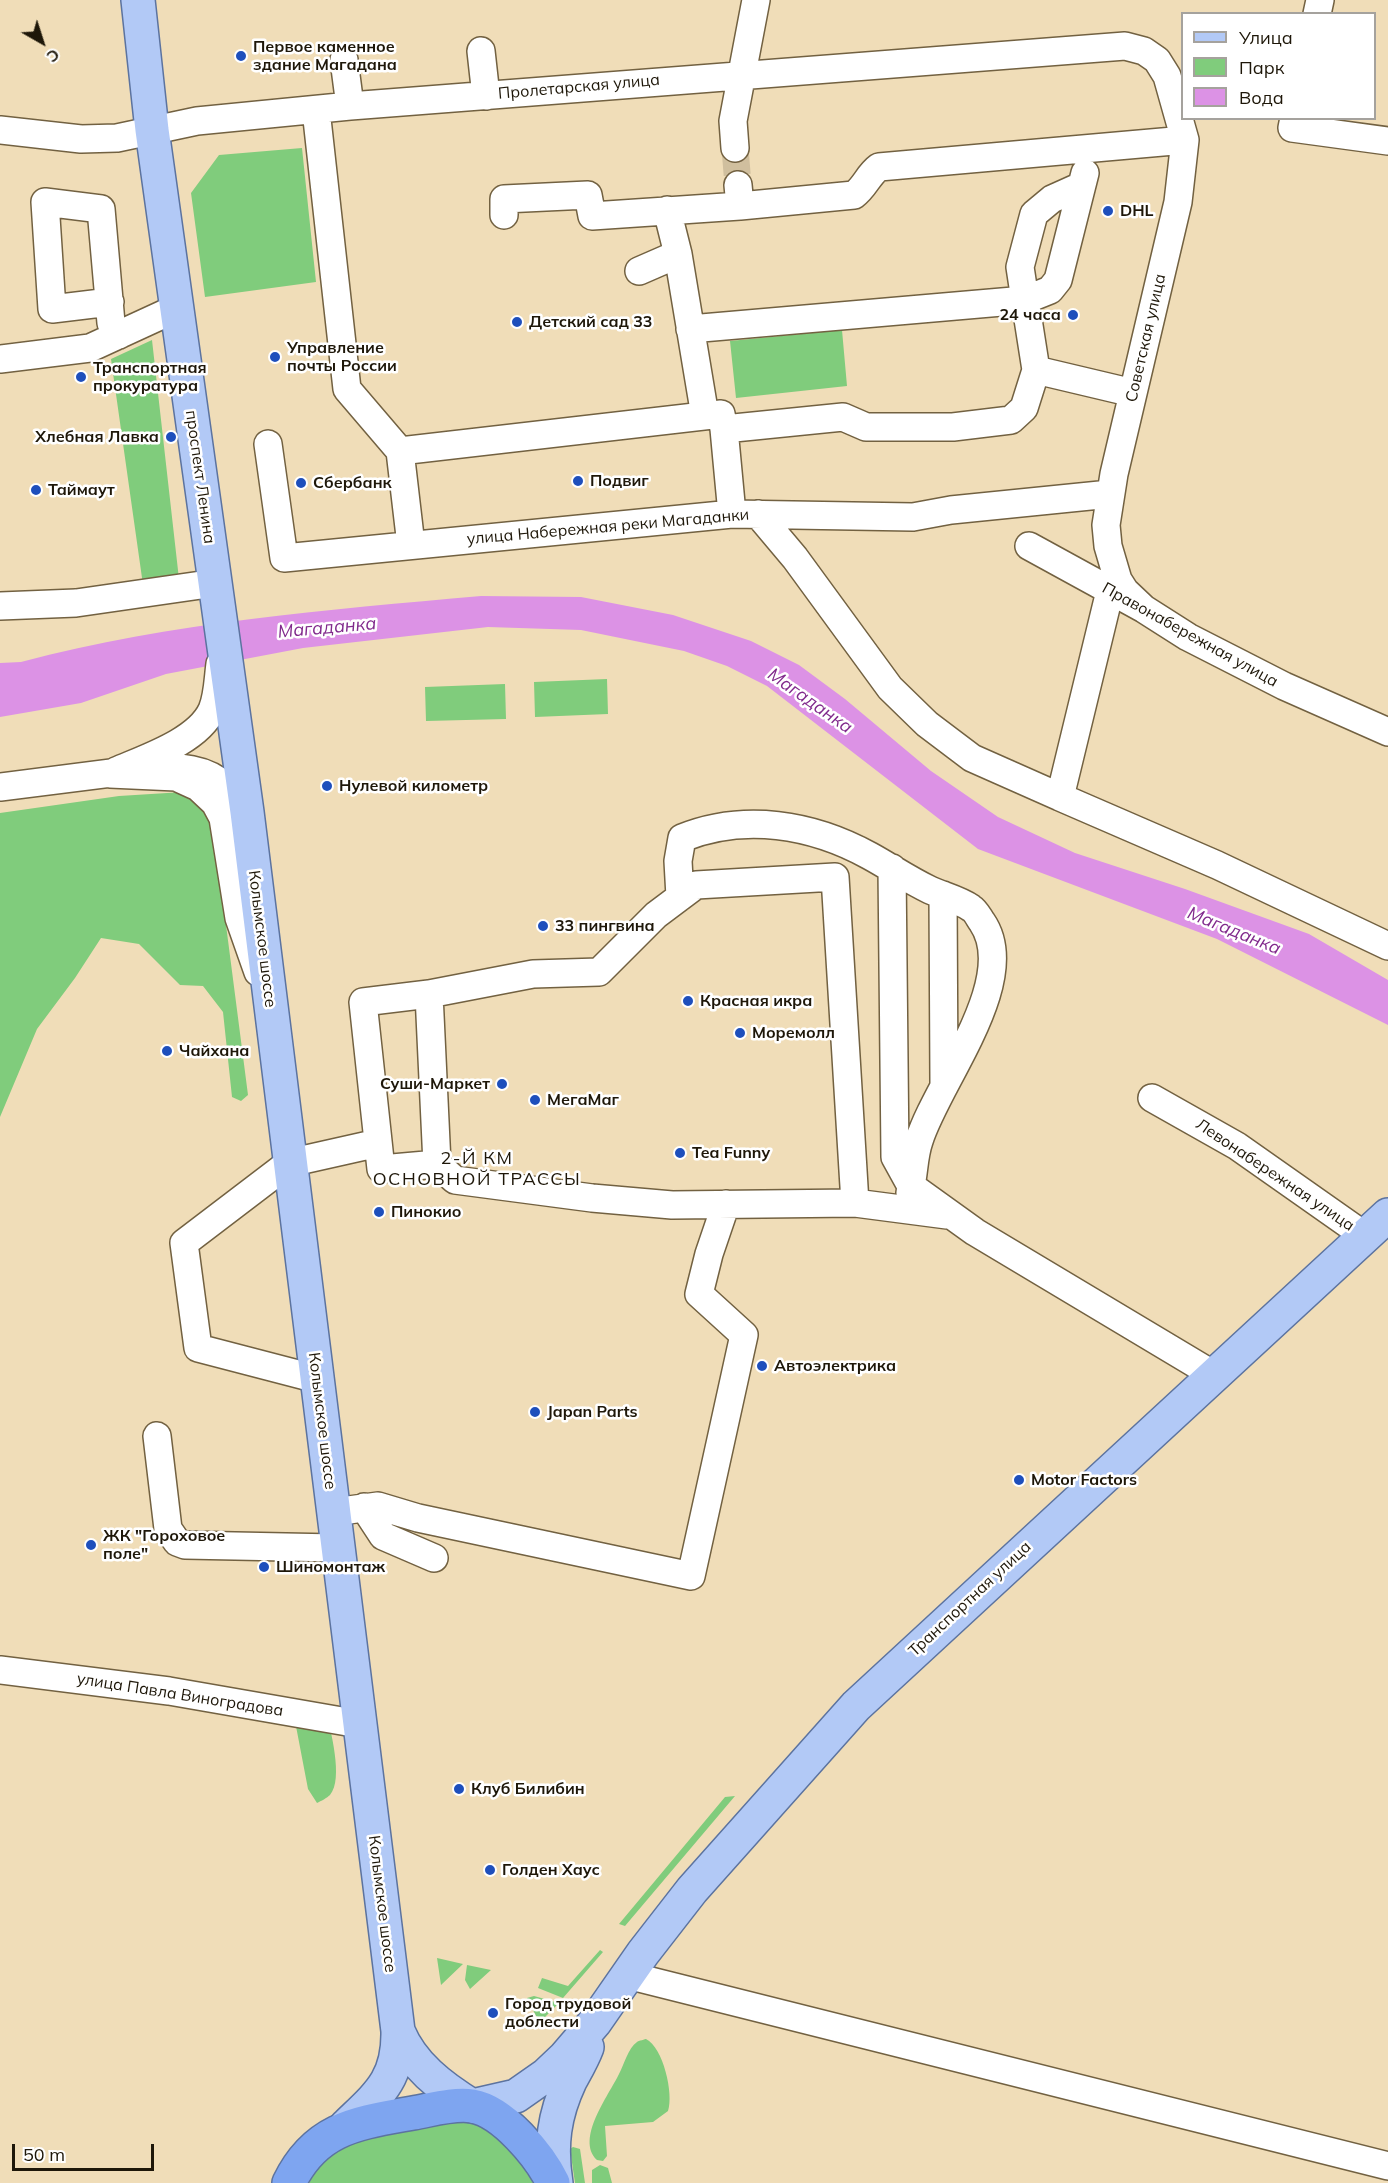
<!DOCTYPE html>
<html>
<head>
<meta charset="utf-8">
<style>
  body { margin:0 }
  #map { position:relative; width:1388px; height:2183px; overflow:hidden; background:#f0ddb8; font-family:Mulish,sans-serif }
  canvas { display:block }
  .legend { position:absolute; left:1181px; top:12px; width:195px; height:108px; box-sizing:border-box; background:#fff; border:2px solid #a5a29d; margin:0; padding:8px 10px; list-style:none; font-size:18px; color:#1e1709 }
  .legend li { display:flex; align-items:center; gap:12px; height:30px }
  .legend b { width:30px; border:2px solid #a5a29d }
  .north { position:absolute; left:12px; top:12px; width:60px; height:60px; -webkit-text-stroke:4px #fff; paint-order:stroke; rotate:141deg; font-size:16px; font-weight:700; line-height:24px; text-align:center; color:#1e1709 }
  .north::after { content:''; display:block; margin:auto; width:21px; height:27px; background:#1e1709; clip-path:polygon(50% 0,100% 100%,50% 72%,0 100%) }
  .scale { position:absolute; left:12px; top:2144px; width:142px; height:27px; box-sizing:border-box; border:3px solid #1e1709; border-top:0; padding-left:8px; font-size:18px; line-height:21px; white-space:nowrap; color:#1e1709; -webkit-text-stroke:4px #fff; paint-order:stroke }
</style>
</head>
<body>
<div id="map">
<canvas width="1388" height="2183"></canvas>
<ul class="legend">
<li><b style="height:8px;background:#b2c9f6"></b>Улица</li>
<li><b style="height:16px;background:#80cc7c"></b>Парк</li>
<li><b style="height:16px;background:#dc92e5"></b>Вода</li>
</ul>
<div class="north">С</div>
<div class="scale">50 m</div>
</div>
<script>
const c = document.querySelector('canvas').getContext('2d');
c.lineJoin = 'round';
function fillPath(path, color) { c.fillStyle = color; c.fill(path, 'evenodd'); }
function trace(path, color, width, dash) { c.strokeStyle = color; c.lineWidth = width; c.lineCap = dash ? 'butt' : 'round'; c.setLineDash(dash || []); c.stroke(path); }
function drawText(font, color, halo, rows, align = 'center') {
  c.font = font + ' Mulish,sans-serif'; c.lineWidth = 5; c.setLineDash([]); c.textBaseline = 'middle'; c.strokeStyle = halo; c.fillStyle = color; for (const [text, x, y, turn = 0] of rows) {
    c.save(); c.translate(x, y); c.rotate((+turn || 0) * Math.PI / 180); c.textAlign = isNaN(turn) ? turn : align; if (halo) c.strokeText(text, 0, 0); c.fillText(text, 0, 0); c.restore();
  }
}
const green = new Path2D(`
  M302 148 316 282 205 297 191 193 219 155Z
  M842 330 847 386 736 398 730 341Z
  M152 340 180 588 144 592 111 359Z
  M607 679 608 714 535 717 534 682Z
  M505 684 506 719 426 721 425 687Z
  M183 792 211 809 248 1095 241 1101 232 1097 223 1012 203 986 180 985 139 944 101 938 75 978 37 1029 0 1117V813L119 796Z
  M326 1710C330 1729 344 1779 330 1795 327 1798 321 1801 317 1803L308 1789 295 1721Z
  M735 1796 625 1926 619 1924 725 1797Z
  M600 1950 603 1952 563 1998 538 1988 542 1978 568 1986Z
  M437 1958 463 1964 441 1985Z
  M467 1965 491 1970 470 1989 465 1980Z
  M534 1996 559 2003 543 2019 536 2016 527 1998Z
  M646 2039C663 2047 674 2094 668 2111L653 2122 605 2126 607 2156 603 2161 597 2160C575 2139 609 2095 619 2074 624 2065 628 2048 637 2042 638 2041 646 2039 646 2039Z
  M464 2120 492 2129 529 2172 533 2183H309L319 2165 346 2140Z
  M573 2147 580 2149 585 2183H575L570 2149Z
  M600 2165 608 2168 612 2183H592V2170Z`);
const water = new Path2D(`
  M481 596 581 597 673 615 751 641 799 665 845 699 931 771 998 817 1075 853 1185 889 1309 934 1388 980V1025L1217 939 978 849 767 686 727 666 684 651 581 630 488 627 303 648 166 674 81 703 0 717V663L21 662C172 622 326 610 481 596Z`);
const minorTunnel = new Path2D(`
  M735 148 738 185`);
const minor = new Path2D(`
  M1317 14 1320 0
  M481 51 486 96
  M344 60 350 106
  M316 110 347 389 400 451 411 545
  M1294 118 1292 128 1388 141
  M0 130 81 139 117 138 197 121 350 106 1125 46 1144 51 1157 60 1167 76 1185 140 1178 202 1114 474 1106 525 1108 546 1118 580 1125 591 1144 609
  M735 148 733 121 756 0
  M738 185 740 206 854 195C865 187 868 175 879 167L1185 140
  M667 210 678 254 705 416
  M504 215V199L588 195 592 216 740 206
  M639 271 678 254
  M110 302 52 309 45 202 101 209 111 323 119 335
  M690 329 1025 300 1020 267 1034 214 1052 199 1081 186
  M0 359 90 348 177 308
  M1036 370 1025 300 1050 290 1058 280 1085 173
  M268 444 284 558 732 514 913 517 951 510 1110 494
  M400 451 721 414 724 429
  M732 514 724 429 843 417 866 427H953L1011 420 1024 408 1036 370 1133 393
  M758 514 795 558 890 688 927 724 972 758 1060 797
  M1029 546 1144 609 1188 637 1284 686 1388 732
  M1110 591 1060 797 1217 865 1388 946
  M0 606 76 603 215 583
  M180 768C213 771 229 785 247 812
  M116 771C146 758 198 741 212 710 218 696 218 678 220 664
  M110 774 176 777 198 787 215 803 223 818 239 918 258 972
  M0 787 127 771
  M892 868 895 1157 911 1186 910 1193
  M943 895 944 1083
  M680 897 678 861 682 838C744 813 812 824 870 856 890 867 909 880 930 890 943 896 960 900 971 908 976 911 979 918 982 922 1022 980 936 1084 919 1141 914 1155 914 1172 911 1186L975 1232 1214 1375
  M429 994 533 974 599 972 656 915 696 885 835 877 855 1203
  M1152 1098 1237 1146 1365 1236
  M437 1164 381 1169 363 1002 429 994 437 1164 455 1180 592 1198 672 1205 855 1203 947 1215
  M317 1379 198 1348 184 1243 289 1163 378 1143
  M157 1436 168 1529 177 1542 185 1545 336 1548
  M364 1507 383 1536 434 1558
  M334 1512 378 1506 418 1518 691 1576 744 1335 699 1294 709 1254 726 1204
  M0 1670 169 1691 359 1724
  M627 1975 1388 2166`);
const major = new Path2D(`
  M138 0 152 130 247 812 398 2031C399 2080 378 2095 346 2126
  M398 2031C412 2065 441 2087 472 2106L516 2096 546 2075 565 2057 595 2022 643 1953 692 1890 856 1706 1388 1215
  M556 2183C550 2145 554 2115 570 2081 576 2070 583 2058 587 2047`);
const highway = new Path2D(`
  M289 2183C316 2127 358 2123 413 2113 431 2110 454 2103 472 2106 503 2111 540 2156 553 2183`);
const markers = [
  [241,56,6,"#1e4fbc"],
  [1108,211,6,"#1e4fbc"],
  [1073,315,6,"#1e4fbc"],
  [517,322,6,"#1e4fbc"],
  [275,357,6,"#1e4fbc"],
  [81,377,6,"#1e4fbc"],
  [171,437,6,"#1e4fbc"],
  [578,481,6,"#1e4fbc"],
  [301,483,6,"#1e4fbc"],
  [36,490,6,"#1e4fbc"],
  [327,786,6,"#1e4fbc"],
  [543,926,6,"#1e4fbc"],
  [688,1001,6,"#1e4fbc"],
  [740,1033,6,"#1e4fbc"],
  [167,1051,6,"#1e4fbc"],
  [502,1084,6,"#1e4fbc"],
  [535,1100,6,"#1e4fbc"],
  [680,1153,6,"#1e4fbc"],
  [379,1212,6,"#1e4fbc"],
  [762,1366,6,"#1e4fbc"],
  [535,1412,6,"#1e4fbc"],
  [1019,1480,6,"#1e4fbc"],
  [91,1545,6,"#1e4fbc"],
  [264,1567,6,"#1e4fbc"],
  [459,1789,6,"#1e4fbc"],
  [490,1870,6,"#1e4fbc"],
  [493,2013,6,"#1e4fbc"]
];
const poiNames = [
  ["Первое каменное",253,47],
  ["здание Магадана",253,65],
  ["DHL",1120,211],
  ["24 часа",1061,315,"right"],
  ["Детский сад 33",529,322],
  ["Управление",287,348],
  ["почты России",287,366],
  ["Транспортная",93,368],
  ["прокуратура",93,386],
  ["Хлебная Лавка",159,437,"right"],
  ["Подвиг",590,481],
  ["Сбербанк",313,483],
  ["Таймаут",48,490],
  ["Нулевой километр",339,786],
  ["33 пингвина",555,926],
  ["Красная икра",700,1001],
  ["Моремолл",752,1033],
  ["Чайхана",179,1051],
  ["Суши-Маркет",490,1084,"right"],
  ["МегаМаг",547,1100],
  ["Tea Funny",692,1153],
  ["Пинокио",391,1212],
  ["Автоэлектрика",774,1366],
  ["Japan Parts",547,1412],
  ["Motor Factors",1031,1480],
  ["ЖК \"Гороховое",103,1536],
  ["поле\"",103,1554],
  ["Шиномонтаж",276,1567],
  ["Клуб Билибин",471,1789],
  ["Голден Хаус",502,1870],
  ["Город трудовой",505,2004],
  ["доблести",505,2022]
];
const streetNames = [
  ["Пролетарская улица",579,87,-5],
  ["Советская улица",1146,338,-77],
  ["проспект Ленина",200,477,82],
  ["улица Набережная реки Магаданки",608,527,-5],
  ["Правонабережная улица",1190,635,29],
  ["Колымское шоссе",262,939,83],
  ["Левонабережная улица",1275,1175,34],
  ["Колымское шоссе",322,1421,83],
  ["Транспортная улица",970,1599,-43],
  ["улица Павла Виноградова",180,1695,9],
  ["Колымское шоссе",382,1904,83]
];
const waterNames = [
  ["Магаданка",327,628,-5],
  ["Магаданка",810,701,35],
  ["Магаданка",1234,931,22]
];
const neighbourhoodNames = [
  ["2-Й КМ",477,1159],
  ["ОСНОВНОЙ ТРАССЫ",477,1180]
];
fillPath(green, '#80cc7c');
fillPath(water, '#dc92e5');
trace(minorTunnel, '#d0bf9e', 27, [27, 14]);
trace(minor, '#726141', 30);
trace(major, '#5c739f', 36);
trace(highway, '#5c739f', 36);
trace(minor, '#fff', 27);
trace(major, '#b2c9f6', 33);
trace(highway, '#7ea5f0', 33);
for (const [x, y, r, color] of markers) { const dot = new Path2D(); dot.arc(x, y, r, 0, 2 * Math.PI); c.fillStyle = color; c.fill(dot); trace(dot, '#fff', 2); }
drawText('bold 16px', '#1e1709', '#fff', poiNames, 'left');
drawText('16px', '#1e1709', '#fff', streetNames);
drawText('italic 18px', '#812a8c', '#fff', waterNames);
c.letterSpacing = '1.5px';
drawText('18px', '#1e1709', '#fff', neighbourhoodNames);
c.letterSpacing = '0px';
</script>
</body>
</html>
